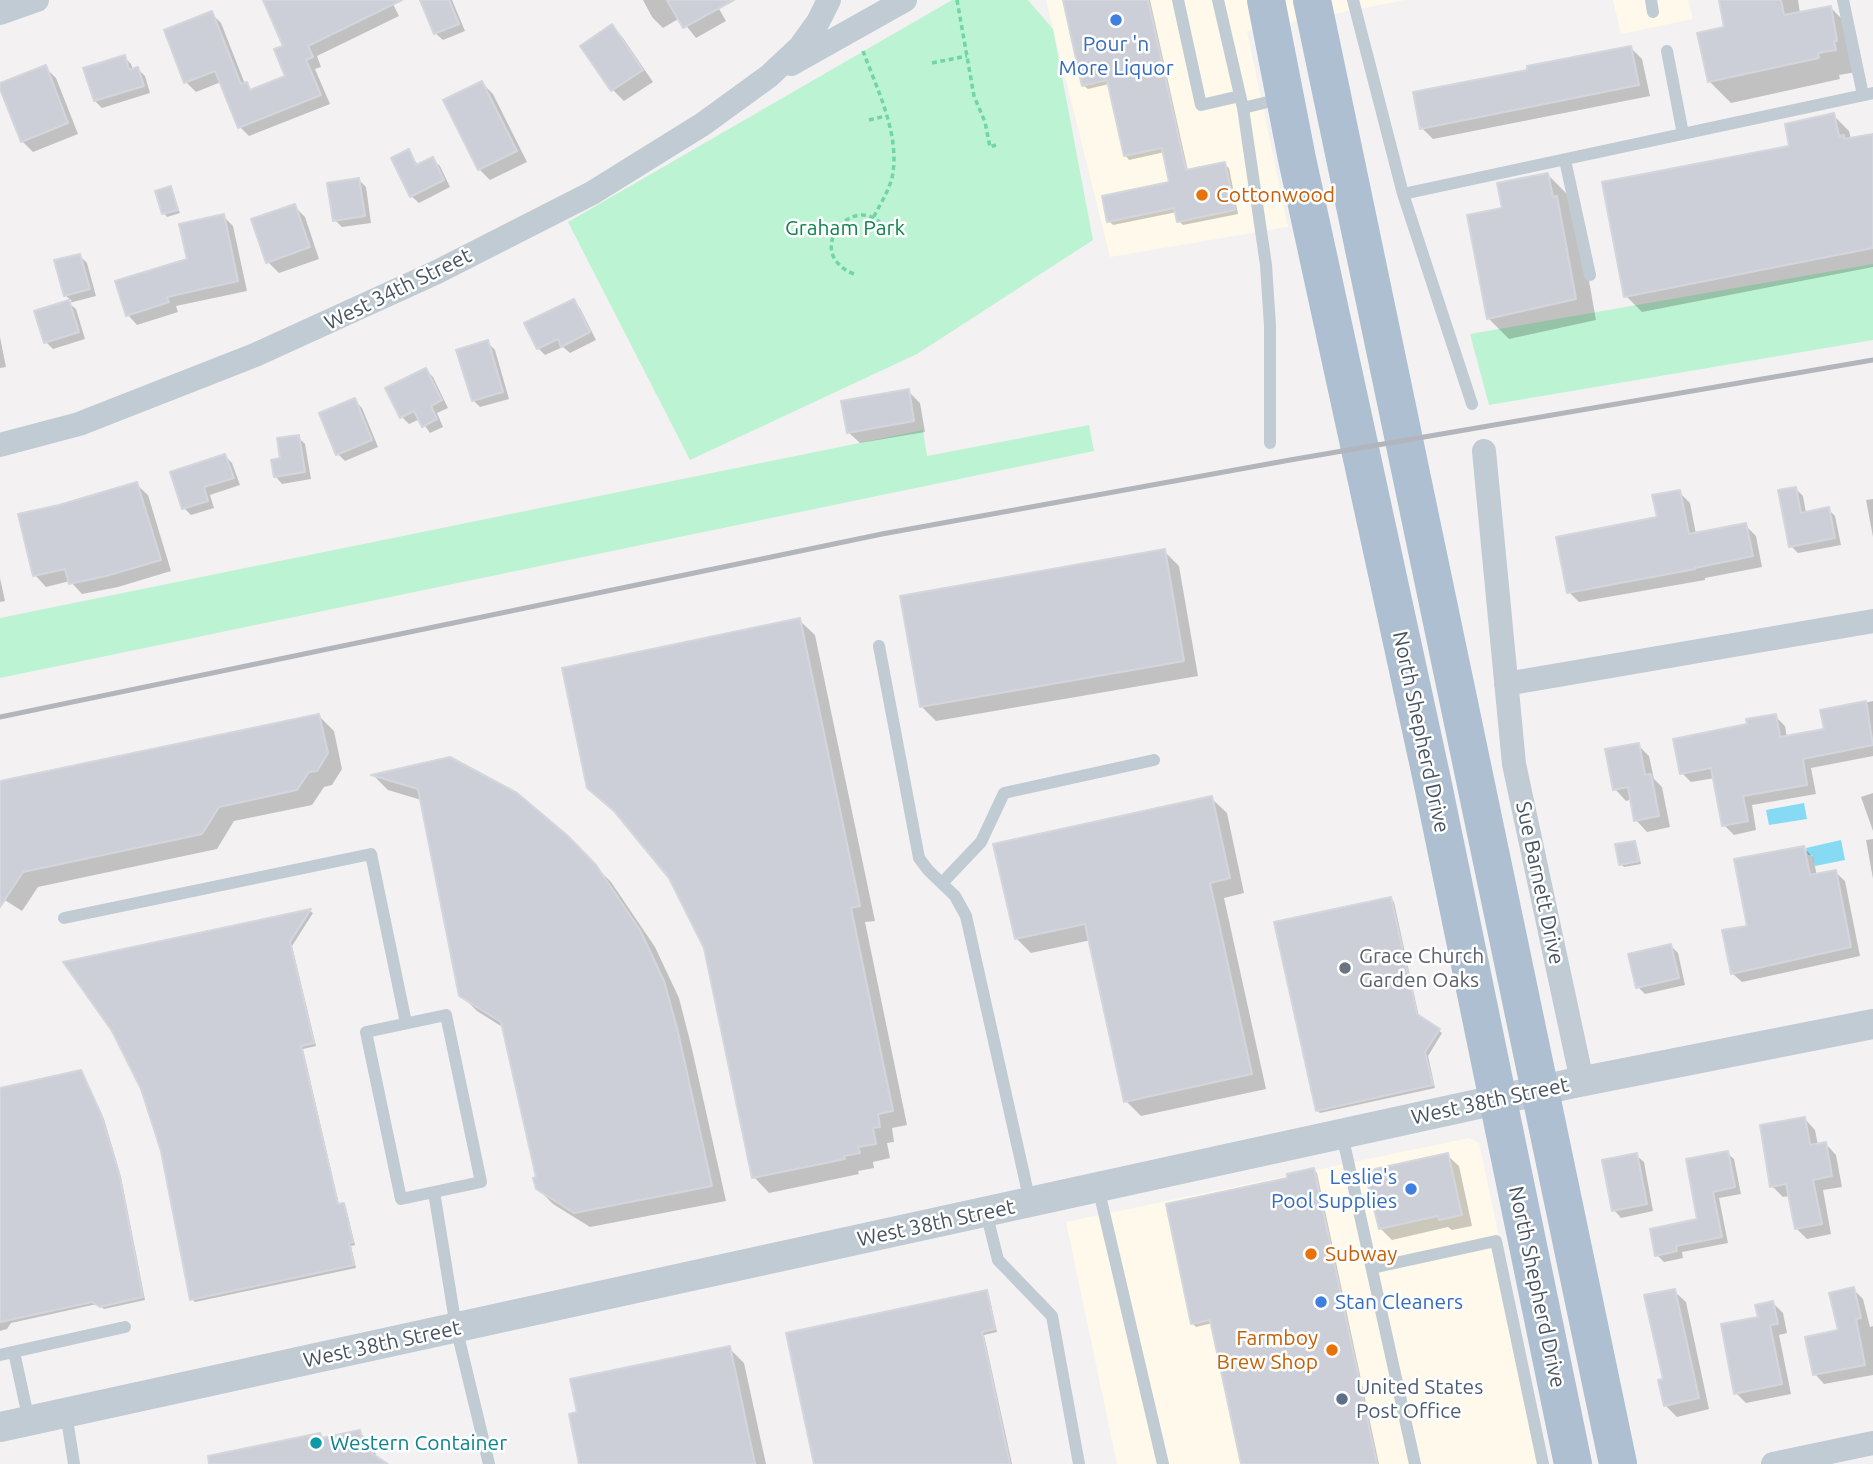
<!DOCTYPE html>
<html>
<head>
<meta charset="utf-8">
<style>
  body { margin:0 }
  canvas { display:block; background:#f3f1f1 }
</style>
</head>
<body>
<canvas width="1873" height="1464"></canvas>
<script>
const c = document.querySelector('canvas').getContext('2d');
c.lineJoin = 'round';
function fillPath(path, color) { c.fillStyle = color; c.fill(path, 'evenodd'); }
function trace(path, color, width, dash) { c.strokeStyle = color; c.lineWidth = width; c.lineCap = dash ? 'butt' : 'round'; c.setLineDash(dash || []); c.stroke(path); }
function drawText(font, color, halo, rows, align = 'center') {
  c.font = font + ' Ubuntu,sans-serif'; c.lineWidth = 5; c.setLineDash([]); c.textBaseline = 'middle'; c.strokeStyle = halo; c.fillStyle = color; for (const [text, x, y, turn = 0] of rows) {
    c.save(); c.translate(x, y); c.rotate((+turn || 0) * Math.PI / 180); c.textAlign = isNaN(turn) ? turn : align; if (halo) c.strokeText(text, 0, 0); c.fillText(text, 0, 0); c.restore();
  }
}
const commercial = new Path2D(`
  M1046 0H1405L1247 31 1288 227 1110 257Z
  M1613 0H1688L1693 19 1621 34Z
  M1469 1138 1479 1143 1548 1464H1117L1066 1222Z`);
const green = new Path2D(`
  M952 0H1028L1053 29 1093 240 917 354 690 460 568 222Z
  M1873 264V340L1489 405 1470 334Z
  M1089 425 1094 451 0 678V618L923 430 927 456Z`);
const water = new Path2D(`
  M1804 803 1807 819 1769 825 1766 810Z
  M1841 840 1845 860 1815 866 1812 855H1808L1806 848Z`);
const shadow = new Path2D(`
  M265 0H391L399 16 317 56 321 67 315 69 330 104 249 136 240 127 221 82 196 92 186 82 212 14 221 23 245 84 253 91 288 77 285 47Z
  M422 0H452L465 31 443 40 435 33Z
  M643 0H714L726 21 696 38 680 18 663 28 652 17Z
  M1065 0H1150L1188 171 1224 164 1229 168 1238 214 1183 225 1179 221 1177 212 1113 225 1109 221 1171 183 1165 152 1129 160 1125 155 1109 84 1088 89 1083 85Z
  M1720 0H1798L1800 13 1831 8 1853 30 1857 72 1839 75 1840 79 1731 103 1709 81 1726 29Z
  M612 26 623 38 653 82 624 101 613 90 583 46Z
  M1631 48 1642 59 1650 96 1433 139 1422 128 1529 71Z
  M124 57 131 64 133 70 138 69 145 76 150 93 102 108 95 101Z
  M45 67 56 78 78 134 33 152 22 141Z
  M482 83 493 94 527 162 490 180 479 169Z
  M1833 115 1849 131 1851 139 1873 135V267L1642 312 1626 296 1791 147Z
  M408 152 419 166 432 159 440 166 450 187 419 203 411 196Z
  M1548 175 1569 196 1578 219 1596 320 1509 339 1488 318 1504 209Z
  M359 180 366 187 371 223 342 227 335 220Z
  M170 188 180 213 167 217 164 213Z
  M294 206 305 217 319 259 279 273 268 262Z
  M223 216 233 226 247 291 176 306 178 312 137 325 128 315 189 260Z
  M79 255 87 263 96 296 69 303 76 309 85 339 53 349 46 342 37 312 72 301 65 295Z
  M573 301 580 308 596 340 570 353 563 347 545 355 538 348Z
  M0 337 6 367 0 368Z
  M487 342 495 350 509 399 480 407 473 400Z
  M426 370 433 377 448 408 437 413 443 427 430 433 420 419 409 424 402 417Z
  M908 391 920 403 925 432 860 443 848 432Z
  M354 400 362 408 378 447 345 461 338 454Z
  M298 437 305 444 311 479 282 484 275 476 282 460Z
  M225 456 232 463 240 485 210 495 214 508 191 515 184 508Z
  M136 484 148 495 171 571 118 587 82 594 70 581 46 587 35 575 59 507Z
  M1796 489 1803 496 1806 513 1828 509 1835 516 1841 545 1798 553 1791 546Z
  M1679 492 1690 503 1696 534 1745 525 1756 536 1762 567 1705 578V580L1579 602 1569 592 1659 519Z
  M1873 499V537L1866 500Z
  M1164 551 1179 566 1198 676 936 721 921 706Z
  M0 578 5 601 0 602Z
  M799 620 815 635 875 921 865 922 907 1125 892 1128 894 1142 887 1143 890 1158 873 1162 874 1168 858 1171 859 1174 769 1193 754 1177Z
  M1873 701V756L1811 768 1816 794 1752 805 1756 830 1734 835 1724 825 1715 778 1691 782 1682 773 1749 726 1775 716 1785 726 1787 738 1826 730 1822 712Z
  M319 716 334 731 342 769 332 785 324 787 312 805 234 821 217 849 38 887 22 911 0 897V783Z
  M1638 745 1649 756 1654 779 1662 787 1670 827 1647 832 1636 820 1632 799 1626 801 1615 789Z
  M450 759 566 837 611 882 655 947 679 998 692 1049 726 1201 590 1227 553 1204 537 1188 539 1178 504 1028 477 1011 461 995 421 800 388 790 374 776Z
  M1873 793V831L1861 797Z
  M1211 798 1227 813 1244 893 1224 898 1266 1089 1141 1116 1126 1101 1091 940 1031 953 1016 938Z
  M1873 839V879L1866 840Z
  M1634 843 1637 846 1641 864 1624 867 1621 864Z
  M1804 848 1813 857 1817 876 1835 872 1845 881 1860 956 1742 982 1732 973 1749 927Z
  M1391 899 1394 902 1419 1017 1442 1033 1428 1056 1435 1088 1320 1113 1317 1110Z
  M310 911 313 913 292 946 316 1046 303 1049 339 1205H343L346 1208 355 1245 351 1246 356 1268 195 1302 192 1299 162 1150 143 1088 114 1030 66 963Z
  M1671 946 1678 953 1685 985 1645 994 1638 987Z
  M81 1071 104 1119 121 1177 145 1300 104 1309 97 1304 11 1323 7 1329 0 1331V1090Z
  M1805 1119 1815 1130 1818 1145 1826 1144 1836 1155 1842 1187 1823 1190 1831 1234 1807 1239 1796 1228 1790 1196 1783 1197 1772 1186Z
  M1727 1153 1734 1159 1741 1194 1719 1198 1728 1243 1682 1252 1683 1258 1664 1262 1657 1255 1699 1220Z
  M1447 1155 1459 1166 1472 1226 1452 1230 1448 1227 1392 1240 1380 1228Z
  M1636 1155 1644 1162 1653 1211 1621 1218 1614 1210Z
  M1314 1170 1317 1173 1379 1464H1243L1213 1323 1196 1327 1193 1324 1289 1179Z
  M1853 1289 1863 1299 1870 1327 1873 1326V1375L1824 1384 1815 1374 1840 1332Z
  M1674 1291 1686 1302 1709 1409 1677 1417 1665 1405Z
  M986 1292 989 1295 997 1332 984 1335 1012 1464H816Z
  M1773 1303 1783 1313 1787 1333 1779 1335 1791 1394 1746 1403 1736 1393 1760 1318Z
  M729 1348 744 1363 766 1464H581Z
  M359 1432 374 1447 377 1459 215 1464 320 1434 325 1440Z`);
const building = new Path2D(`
  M263 0H402L308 46 313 57 306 60 321 95 238 128 215 71 184 83 164 30 212 11 241 84 247 82 250 90 285 76 274 49 283 46Z
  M420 0H449L459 24 434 34Z
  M667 0H734L683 28Z
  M1063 0H1148L1186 170 1225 162 1235 210 1177 222 1174 208 1107 222 1102 196 1169 182 1162 148 1124 156 1107 80 1082 86Z
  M1719 0H1781L1784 15 1831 6 1837 41H1834L1836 50 1818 53 1819 58 1708 82 1697 33 1724 27Z
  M612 24 643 70 611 91 580 46Z
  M1631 46 1639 85 1420 129 1413 92 1527 70V66Z
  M125 55 129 70 138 67 144 86 94 101 83 68Z
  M46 65 68 123 21 142 0 89V83Z
  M482 81 517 151 478 170 443 100Z
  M1834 113 1839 136 1844 135V139L1873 134V248L1624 297 1602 182 1789 146 1785 124Z
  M409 149 416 165 433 157 444 180 410 197 391 158Z
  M1548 173 1553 197 1557 196 1576 299 1487 319 1467 215 1502 208 1497 183Z
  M359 178 365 216 333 221 327 183Z
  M171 186 178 210 162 214 155 191Z
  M295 204 310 247 266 263 251 219Z
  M224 214 238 281 167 297 169 302 126 316 115 281 187 259 179 224Z
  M80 254 90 289 64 296 54 260Z
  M574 299 590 332 561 347 558 339 537 349 524 323Z
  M69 300 79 332 44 343 34 311Z
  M488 340 503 392 472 401 456 350Z
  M426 368 442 400 431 406 437 419 422 427 414 411 400 418 385 388Z
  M909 389 914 421 847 433 841 401Z
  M355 398 372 440 336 455 319 413Z
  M299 435 305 472 274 477 271 460 280 458 277 438Z
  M225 454 234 478 204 487 208 501 182 509 170 472Z
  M137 482 161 560 106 576 69 584 65 569 33 576 18 514 59 505Z
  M1796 487 1801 513 1829 507 1835 538 1789 547 1778 490Z
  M1680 490 1689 534 1746 523 1753 556 1695 568V569L1567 593 1556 537 1657 517 1652 495Z
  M1165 549 1184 661 920 707 900 596Z
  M800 618 860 906 851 908 893 1111 878 1114 880 1127 873 1128 876 1144 858 1147 860 1153 844 1156 845 1159 752 1178 704 948 669 878 614 811 587 788 562 668Z
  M1866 701 1873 745 1803 759 1807 785 1743 796 1748 821 1722 826 1711 768 1680 774 1673 739 1747 724 1746 719 1776 714 1780 737 1824 729 1820 710Z
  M319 714 328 753 317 771 309 772 297 790 219 807 202 834 23 872 0 907V781Z
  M1639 743 1645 775 1651 774 1659 816 1634 821 1628 787 1613 790 1605 749Z
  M450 757 517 793 568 836 596 865 640 930 664 981 678 1032 712 1186 574 1213 536 1189 533 1178 536 1177 501 1022 459 996 418 789 371 775Z
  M1212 796 1230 878 1210 883 1252 1074 1124 1102 1085 924 1015 939 993 844Z
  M1635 841 1639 861 1619 865 1615 844Z
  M1804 846 1810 875 1836 870 1851 947 1731 974 1722 930 1747 926 1734 859Z
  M1391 897 1417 1014 1440 1029 1425 1052 1433 1085 1316 1111 1274 922Z
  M311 909 290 942 314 1043 301 1046 338 1204 344 1203 353 1242 349 1243 354 1265 190 1300 161 1151 141 1089 112 1031 63 962Z
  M1671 944 1679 978 1636 988 1628 954Z
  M81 1070 101 1114 119 1173 143 1297 100 1307 92 1302 0 1322V1088Z
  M1805 1117 1810 1145 1826 1142 1832 1176 1813 1180 1822 1224 1795 1229 1786 1184 1770 1187 1760 1125Z
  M1728 1151 1735 1187 1713 1192 1722 1237 1676 1246 1677 1251 1655 1256 1650 1229 1697 1219 1686 1159Z
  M1448 1153 1462 1215 1439 1220 1438 1216 1379 1229 1367 1181 1375 1169Z
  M1637 1153 1647 1204 1612 1211 1602 1160Z
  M1314 1168 1377 1464H1241L1210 1320 1191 1324 1166 1204 1287 1178V1174Z
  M1854 1287 1861 1318 1856 1319 1865 1365 1813 1375 1805 1337 1838 1330 1829 1293Z
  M1675 1289 1699 1398 1664 1406 1658 1380 1663 1379 1644 1295Z
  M987 1290 995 1329 982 1332 1010 1464H814L786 1333Z
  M1773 1301 1778 1324 1770 1325 1782 1384 1734 1394 1721 1324 1758 1317 1755 1305Z
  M730 1346 755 1464H579L569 1414 577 1412 570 1379Z
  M360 1430 364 1448 388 1464H209L208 1456 320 1433 322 1438Z`);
const path = new Path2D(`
  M957 0 974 96 985 122 990 147 996 145
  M863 51C877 89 901 136 892 178 888 192 880 205 873 218
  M932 63 967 56
  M869 120 886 116
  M854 274C797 251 862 181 889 235`);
const service = new Path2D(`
  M1178 0 1201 105 1240 96
  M1218 0 1243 108 1266 265 1270 326V443
  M1353 0 1403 194 1472 404
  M1651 0 1653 12
  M1843 0 1863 95
  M1667 51 1683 134
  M1243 108 1280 99
  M1565 160 1590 275
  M1403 194 1873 93
  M879 646 919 858 928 870 955 896 966 916 1030 1202
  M943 882 981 842 1004 793 1154 760
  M64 918 371 854 406 1023
  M446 1015 481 1182 401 1199 366 1032Z
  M1342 1134 1415 1464
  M1098 1187 1163 1464
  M434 1192 456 1327 489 1464
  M986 1212 998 1260 1052 1316 1079 1464
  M1372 1268 1496 1241 1543 1464
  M14 1352 29 1421
  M0 1355 125 1327
  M66 1413 74 1464`);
const minor = new Path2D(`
  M0 13 37 0
  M791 64 905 0
  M0 445 79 424 255 355 437 272 592 193 703 124 769 76 800 47 818 22 829 0
  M1484 451 1514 764 1582 1081
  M1506 684 1873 621
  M1773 1464 1873 1443`);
const tertiary = new Path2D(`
  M0 1427 1574 1083 1873 1024`);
const primary = new Path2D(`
  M1266 0 1297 159 1432 780 1573 1464
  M1312 0C1417 487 1513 977 1618 1464`);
const rail = new Path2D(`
  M0 717 882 534 1290 460 1873 360`);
const markers = [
  [1116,20,7,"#3f7fe0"],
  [1202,195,7,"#e8710a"],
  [1345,968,7,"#6b7280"],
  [1411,1189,7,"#3f7fe0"],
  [1311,1254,7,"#e8710a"],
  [1321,1302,7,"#3f7fe0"],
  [1332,1350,7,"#e8710a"],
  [1342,1399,7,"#5c6f8a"],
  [316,1443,7,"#0f9aa8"]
];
const shopNames = [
  ["Pour 'n",1116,44],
  ["More Liquor",1116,68],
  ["Leslie's",1397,1177,"right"],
  ["Pool Supplies",1397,1201,"right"],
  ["Stan Cleaners",1335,1302,"left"]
];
const foodNames = [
  ["Cottonwood",1216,195],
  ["Subway",1325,1254],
  ["Farmboy",1318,1338,"right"],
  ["Brew Shop",1318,1362,"right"]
];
const parkNames = [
  ["Graham Park",845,228]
];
const streetNames = [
  ["West 34th Street",398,289,-26],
  ["North Shepherd Drive",1421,732,78],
  ["Sue Barnett Drive",1540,883,78],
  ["West 38th Street",1490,1101,-12],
  ["West 38th Street",936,1223,-12],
  ["North Shepherd Drive",1537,1287,78],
  ["West 38th Street",382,1344,-12]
];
const worshipNames = [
  ["Grace Church",1359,956],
  ["Garden Oaks",1359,980]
];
const serviceNames = [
  ["United States",1356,1387],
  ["Post Office",1356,1411]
];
const cultureNames = [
  ["Western Container",330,1443]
];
fillPath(commercial, '#fef9ea');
fillPath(green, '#bcf4d3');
fillPath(water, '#86daf4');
fillPath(shadow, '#0003');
fillPath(building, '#cccfd7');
trace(building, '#d4d6dd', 2);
trace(path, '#71d5a6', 3.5, [5, 3.5]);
trace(service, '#c0cbd4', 12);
trace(minor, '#c0cbd4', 24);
trace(tertiary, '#c0cbd4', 30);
trace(primary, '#aebfd2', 38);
trace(rail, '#b2b6bc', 5);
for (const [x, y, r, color] of markers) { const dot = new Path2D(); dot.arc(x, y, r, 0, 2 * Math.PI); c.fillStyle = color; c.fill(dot); trace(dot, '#fff', 2.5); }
drawText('21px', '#366cbe', '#fff', shopNames);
drawText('21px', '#c56008', '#fff', foodNames, 'left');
drawText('21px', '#0f844d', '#fff', parkNames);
drawText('21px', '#475360', '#fff', streetNames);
drawText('21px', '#5b616d', '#fff', worshipNames, 'left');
drawText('21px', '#4e5e75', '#fff', serviceNames, 'left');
drawText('21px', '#0d838f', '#fff', cultureNames, 'left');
</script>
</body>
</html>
